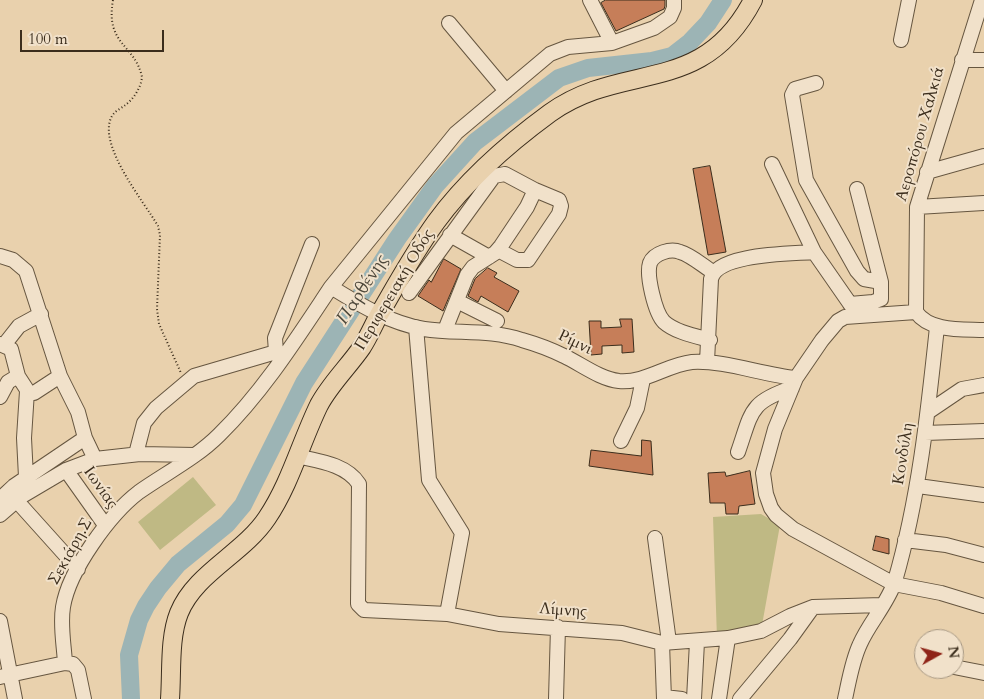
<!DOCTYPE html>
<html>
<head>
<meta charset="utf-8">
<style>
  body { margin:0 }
  #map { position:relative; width:984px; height:699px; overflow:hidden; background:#e9d1ad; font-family:Cardo,serif }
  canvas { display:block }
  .north { position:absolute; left:914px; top:629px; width:50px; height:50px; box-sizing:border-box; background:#f1e1ca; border:1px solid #a89984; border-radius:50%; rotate:83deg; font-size:14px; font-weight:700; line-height:20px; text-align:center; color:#3b2d1c }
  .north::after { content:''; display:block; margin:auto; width:18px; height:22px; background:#8f2418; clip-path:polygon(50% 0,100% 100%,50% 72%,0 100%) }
  .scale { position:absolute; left:20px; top:30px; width:144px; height:22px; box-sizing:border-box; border:2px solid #3b2d1c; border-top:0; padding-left:6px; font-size:15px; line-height:18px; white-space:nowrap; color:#3b2d1c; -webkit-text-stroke:4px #f1e1ca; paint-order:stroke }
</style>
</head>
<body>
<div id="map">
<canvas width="984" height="699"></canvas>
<div class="north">N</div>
<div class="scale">100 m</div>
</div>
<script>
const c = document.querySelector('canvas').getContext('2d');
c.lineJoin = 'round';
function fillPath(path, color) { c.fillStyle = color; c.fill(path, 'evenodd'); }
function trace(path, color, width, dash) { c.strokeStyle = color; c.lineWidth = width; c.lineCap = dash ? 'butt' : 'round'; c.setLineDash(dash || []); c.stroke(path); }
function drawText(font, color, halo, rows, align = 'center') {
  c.font = font + ' Cardo,serif'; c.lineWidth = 4; c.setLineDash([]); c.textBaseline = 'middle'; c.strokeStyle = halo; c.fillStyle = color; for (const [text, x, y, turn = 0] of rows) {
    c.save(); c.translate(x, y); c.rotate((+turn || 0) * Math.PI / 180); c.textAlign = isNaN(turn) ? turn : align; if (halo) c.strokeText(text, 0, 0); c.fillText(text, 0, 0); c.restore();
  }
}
const green = new Path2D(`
  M193 477 216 505 160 550 138 522Z
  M761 514 780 525 762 625 717 639 713 517Z`);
const river = new Path2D(`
  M131 699 129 655 139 620 146 606 158 588 178 564 227 524 243 505 304 383 397 239 435 186 475 142 559 78 588 68 652 61 672 56 690 42 708 23 723 0`);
const building = new Path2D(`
  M606 0H665V6L664 9 616 31 601 3Z
  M710 166 726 252 708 255 693 169Z
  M444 259 461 269 443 311 418 296 429 280 431 282Z
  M488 268 497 273 494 277 519 291 508 312 481 296 478 302 468 296 475 279Z
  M620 319H632L634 352 622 353V345L602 346V354L591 355 589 321H601V328L621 327Z
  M642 440 651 441 653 475 589 466 591 450 641 456Z
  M750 471 755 504 739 506 738 514H726L725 503H710L708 473 725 472 726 476Z
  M876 536 889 539V554L873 550Z`);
const path = new Path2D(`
  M113 0C105 45 135 44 142 77 141 88 133 100 124 106 120 109 115 111 112 116 96 144 145 203 158 226L160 235 157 309 159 324 181 373`);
const minor = new Path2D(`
  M590 0 612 43
  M449 23 506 91
  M901 40 909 0
  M962 60H984
  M816 83 795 89 792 95 806 180 857 271 864 279 881 282V299L873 302 850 304
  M772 164 814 252
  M927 172 984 156
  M857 189 881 282
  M917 207 984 203
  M450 235 489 257
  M0 256 13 260 26 271 60 376 78 412 85 438 95 459
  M331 287 456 133 550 54 568 47 612 43 654 28 670 17 674 8V0
  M409 293 494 176 505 174 535 190
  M457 301 497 321
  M916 312 845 317 838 321 822 340 796 378 775 429 763 473 766 494 771 508 776 515 793 529 894 584 941 593 984 606
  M916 312 917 207 982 0
  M916 312C930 332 962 329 984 330
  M416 327 429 480 462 533 447 614
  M445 330 467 275 473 267 495 253 501 246 527 207 535 190 559 200 561 206 559 214 528 260H517L498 250
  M710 340C695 336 675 332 664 322 655 313 646 275 650 263 654 253 671 248 680 252 691 255 703 266 713 272
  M0 344 11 349 18 376 29 393H34L60 376
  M4 345 19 326 41 314
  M276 352 275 338 312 244
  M707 362 711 279C717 253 792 254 814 252L855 311
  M0 397 8 382 18 376
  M928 412 962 389 984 385
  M925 433 984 431
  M621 441 637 408 643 379
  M738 452C752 412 749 402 792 388
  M136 454 144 423 156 408 194 376 276 352 283 356
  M296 456C318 461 346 464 359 484L358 604 364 610 447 614 499 624 622 633 662 643 728 638 761 631 790 616 813 607 882 605
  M66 470 105 525
  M26 477 24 438 27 391
  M918 486 984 495
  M0 499 14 486 85 438
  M16 500 78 569
  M0 515 22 496 66 470 95 459 140 454 195 455
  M655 538 669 642
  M905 540 946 545 984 555
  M0 621 15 699
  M662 643 664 699
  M65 663C64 645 60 625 63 607 69 570 110 514 139 492 166 473 196 458 219 435 263 392 297 338 331 287 360 305 390 323 424 329 456 334 490 329 522 340 536 344 550 349 564 356 581 364 600 379 619 381 646 383 666 365 692 362 724 360 763 375 796 378
  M954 667 984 673
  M0 677 65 663 73 664 78 670 84 699
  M664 697 682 699
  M556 699 558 627
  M694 699 697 642
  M719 699 728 638
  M740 699 790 639 813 607
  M845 699C849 681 852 661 860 644 869 623 888 603 895 581 919 498 928 412 937 327`);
const major = new Path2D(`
  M170 699C172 672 169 638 179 613 195 573 243 554 267 518 290 484 301 442 319 405 330 384 349 366 362 347 369 336 374 324 380 313 398 282 415 251 436 222 466 181 509 143 550 113 624 60 702 98 753 0`);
const streetNames = [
  ["Αεροπόρου Χαλκιά",921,134,-74],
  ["Περιφερειακή Οδός",395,290,-59],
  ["Ρίμνι",575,343,26],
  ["Κονδύλη",904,454,-81],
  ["Ιωνίας",100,488,55],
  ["Σεκιάρη.Σ",71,552,-61],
  ["Λίμνης",563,611,4]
];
const waterNames = [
  ["Παρθένης",363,290,-57]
];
fillPath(green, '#bfb984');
trace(river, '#9cb4b5', 18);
fillPath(building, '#c67e59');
trace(building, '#3b2d1c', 1);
trace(minor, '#665640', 16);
trace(major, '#3b2d1c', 20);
trace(path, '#3b2d1c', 2, [1, 2.5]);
trace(minor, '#f1e1ca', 14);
trace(major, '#e9d1ad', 18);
drawText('16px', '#3b2d1c', '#f1e1ca', streetNames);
drawText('italic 18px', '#4e483b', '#f1e1ca', waterNames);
</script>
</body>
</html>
